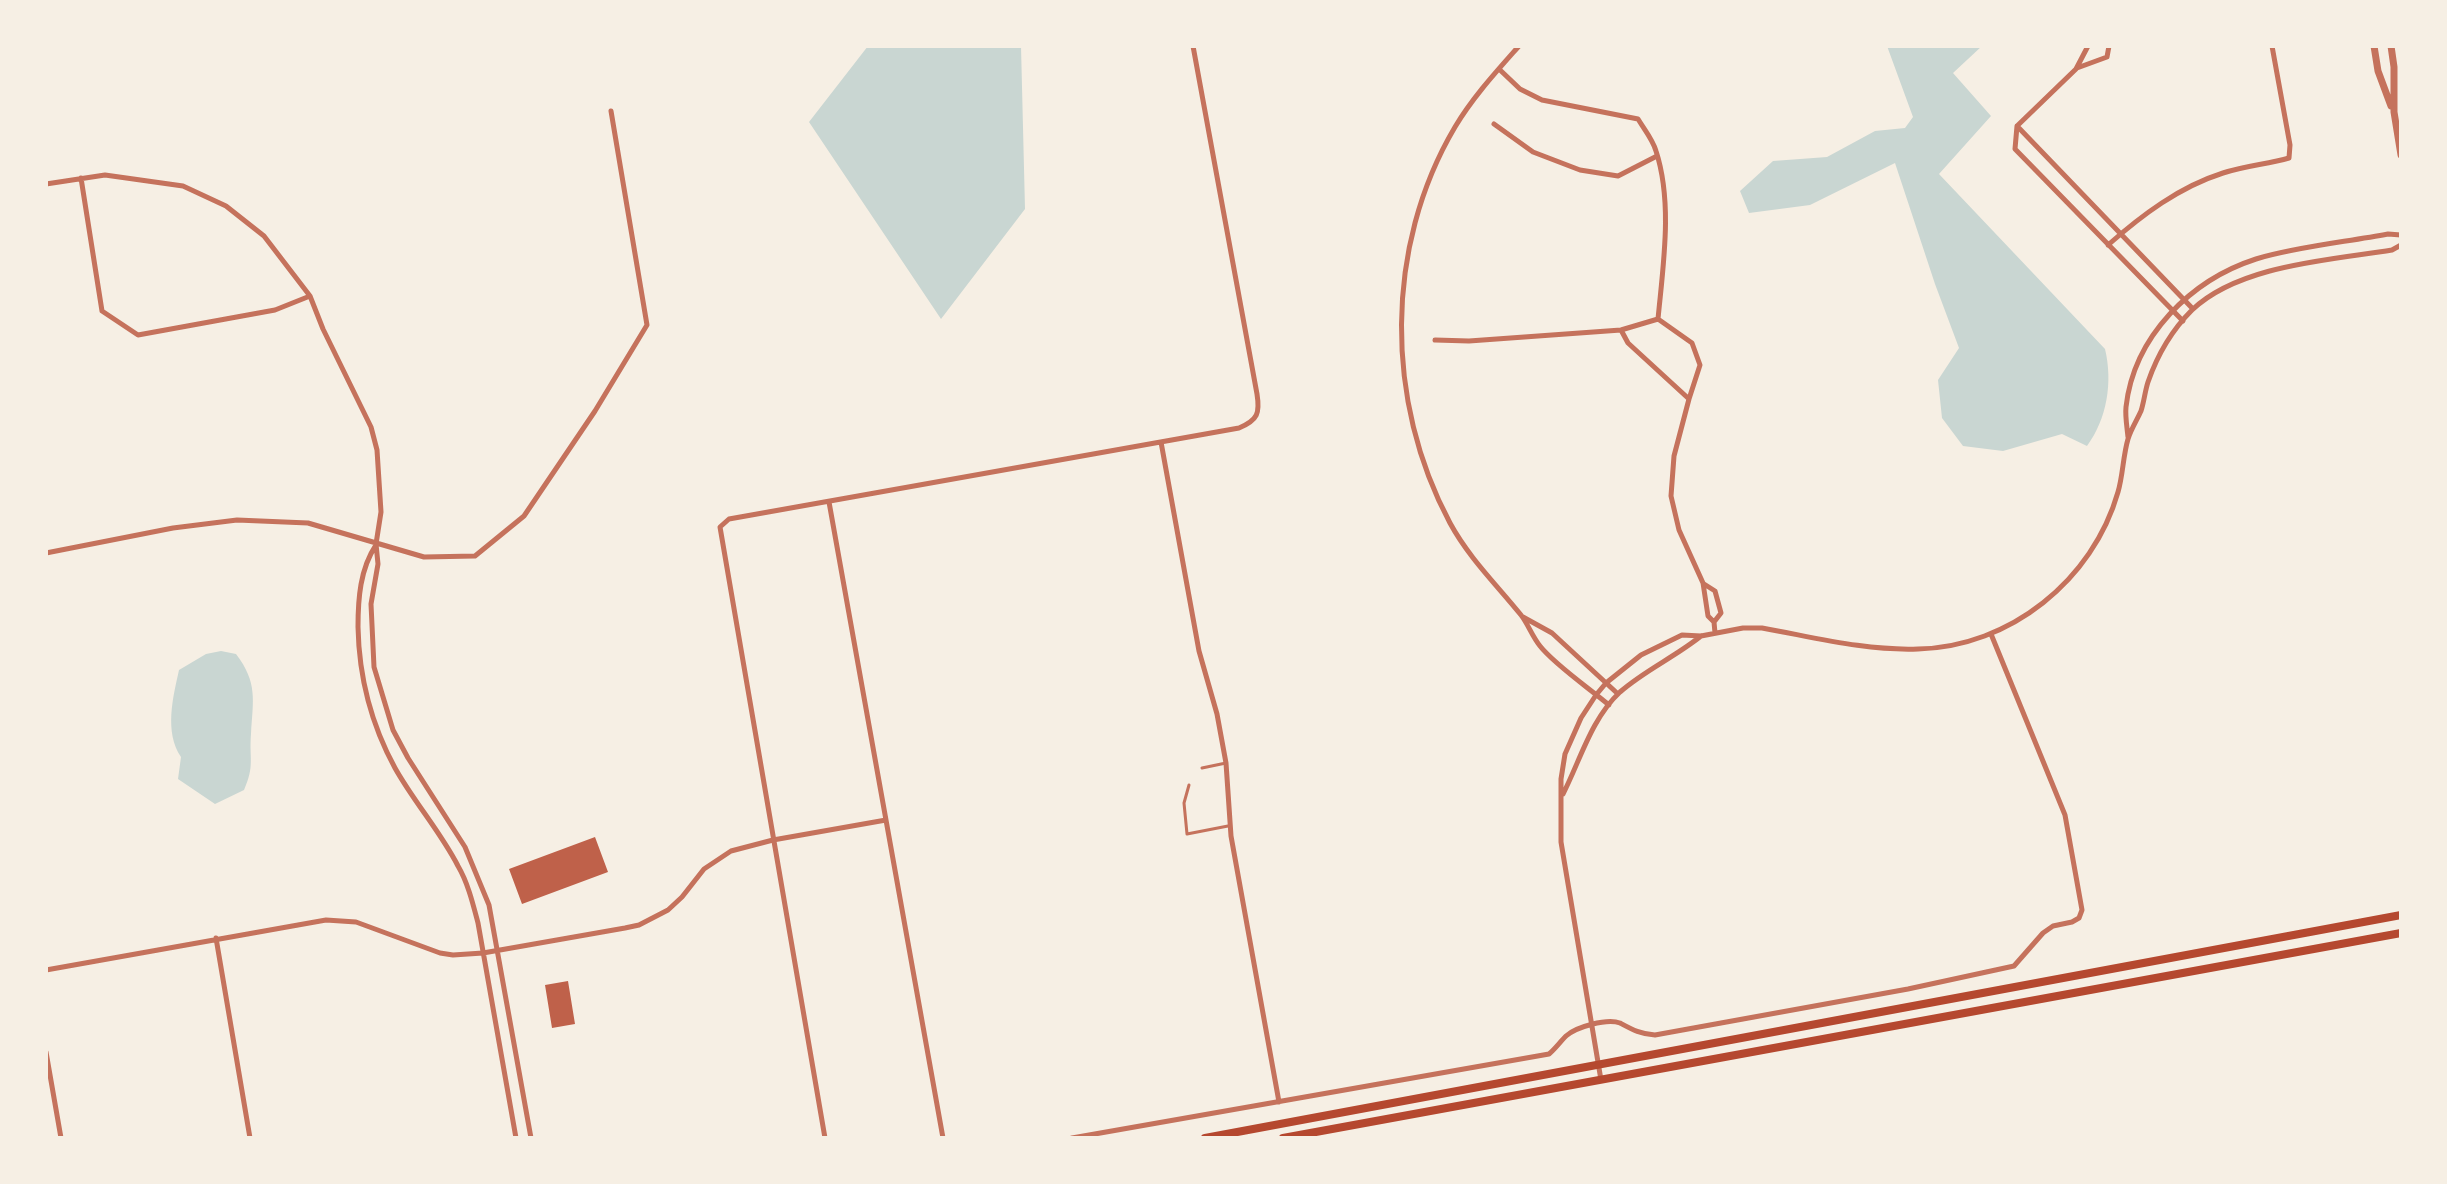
<!DOCTYPE html>
<html>
<head>
<meta charset="utf-8">
<style>
  body { margin:0 }
  #map { position:relative; width:2447px; height:1184px; overflow:hidden; background:#f6efe4; font-family:"Sofia Sans Condensed",sans-serif }
  canvas { display:block }
  .frame { position:absolute; inset:0; border:48px solid #f6efe4; pointer-events:none }
</style>
</head>
<body>
<div id="map">
<canvas width="2447" height="1184"></canvas>
<div class="frame"></div>
</div>
<script>
const c = document.querySelector('canvas').getContext('2d');
c.lineJoin = 'round';
function fillPath(path, color) { c.fillStyle = color; c.fill(path, 'evenodd'); }
function trace(path, color, width, dash) { c.strokeStyle = color; c.lineWidth = width; c.lineCap = dash ? 'butt' : 'round'; c.setLineDash(dash || []); c.stroke(path); }
const water = new Path2D(`
  M868 46H1021L1025 209 941 319 809 122Z
  M1887 46H1982L1953 73 1991 116 1939 174 2105 349C2113 382 2107 419 2087 446L2062 434 2003 451 1963 446 1942 418 1938 380 1959 348 1935 284 1895 163 1810 205 1749 213 1740 191 1773 161 1827 157 1875 131 1905 128 1913 117Z
  M221 651 236 654C258 683 253 700 251 734 249 759 255 765 244 790L215 804 178 779 181 757C164 732 173 697 179 670L206 654Z`);
const building = new Path2D(`
  M595 837 608 872 522 904 509 869Z
  M568 981 575 1024 552 1028 545 985Z`);
const service = new Path2D(`
  M1202 768 1226 763
  M1189 785 1184 803 1187 834 1228 826`);
const minor = new Path2D(`
  M1519 46C1496 72 1473 97 1455 127 1384 247 1385 402 1450 523 1469 558 1496 584 1521 615 1528 624 1532 636 1540 646 1555 665 1589 688 1609 705
  M2077 68 2107 57 2109 46
  M1499 69 1520 89 1542 100 1638 119C1644 129 1653 140 1656 151 1673 203 1663 266 1658 319
  M1494 124 1533 152 1580 170 1618 176 1657 156
  M2017 126 2015 149 2183 321
  M2017 126 2193 309
  M2017 126 2076 69 2088 46
  M81 178 102 311 138 335 275 310 310 296
  M46 184 105 175 183 186 226 206 264 236 310 296 323 329 371 427 377 450 381 512 376 544 378 564 371 604 374 667 393 730 408 758 465 847 489 905 531 1138
  M2108 245C2142 215 2179 187 2223 173 2244 166 2268 164 2289 158L2290 145 2272 46
  M1435 340 1469 341 1621 330 1658 319 1692 343 1700 365 1689 399 1628 343 1621 330
  M1689 399 1674 456 1671 496 1679 530 1703 583 1708 616 1714 622 1715 633
  M2128 437C2127 427 2125 416 2126 407 2134 336 2191 280 2256 259 2295 247 2346 242 2388 234L2401 235
  M1161 442 1199 651 1217 714 1226 763 1231 836 1279 1102
  M829 502 943 1138
  M376 545C360 569 358 599 358 627 359 677 371 724 395 768 414 802 440 831 458 866 468 883 473 904 478 923L516 1138
  M46 553 173 528 237 520 308 523 424 557 475 556 524 516 595 411 647 325 611 111
  M1704 584 1715 591 1721 613 1714 622
  M1523 617 1552 633 1618 694
  M1563 794C1580 761 1591 719 1620 692 1645 670 1675 657 1701 636
  M216 938 250 1138
  M46 970 326 920 356 922 440 953 453 955 483 953 625 928 639 925 668 910 682 897 704 869 731 851 773 840 886 820
  M46 1052 61 1138
  M1601 1080 1561 842V779L1565 754 1581 718 1596 695 1606 683 1641 655 1682 635 1701 636 1743 628H1762C1813 637 1866 651 1918 649 2010 647 2093 580 2118 492 2123 475 2123 456 2128 439 2131 429 2137 420 2141 411 2144 402 2145 391 2148 382 2157 356 2172 330 2192 310 2239 265 2330 260 2392 250L2401 245
  M825 1138 720 527 729 519 1239 428C1258 420 1260 413 1257 394L1193 46
  M1072 1138 1549 1054C1555 1049 1560 1042 1566 1036 1576 1027 1607 1018 1620 1023 1633 1030 1640 1034 1655 1035L1908 989 2014 966 2043 933 2053 926 2072 922 2079 918 2082 910 2065 815 1991 634`);
const tertiary = new Path2D(`
  M2374 46 2378 71 2391 106
  M2391 46 2394 67V112L2401 155`);
const primary = new Path2D(`
  M1205 1138 2401 915
  M1283 1138 2401 933`);
fillPath(water, '#c9d6d2');
fillPath(building, '#bf614a');
trace(service, '#c5725c', 3);
trace(minor, '#c5725c', 5);
trace(tertiary, '#c5725c', 7);
trace(primary, '#b5482f', 8);
</script>
</body>
</html>
